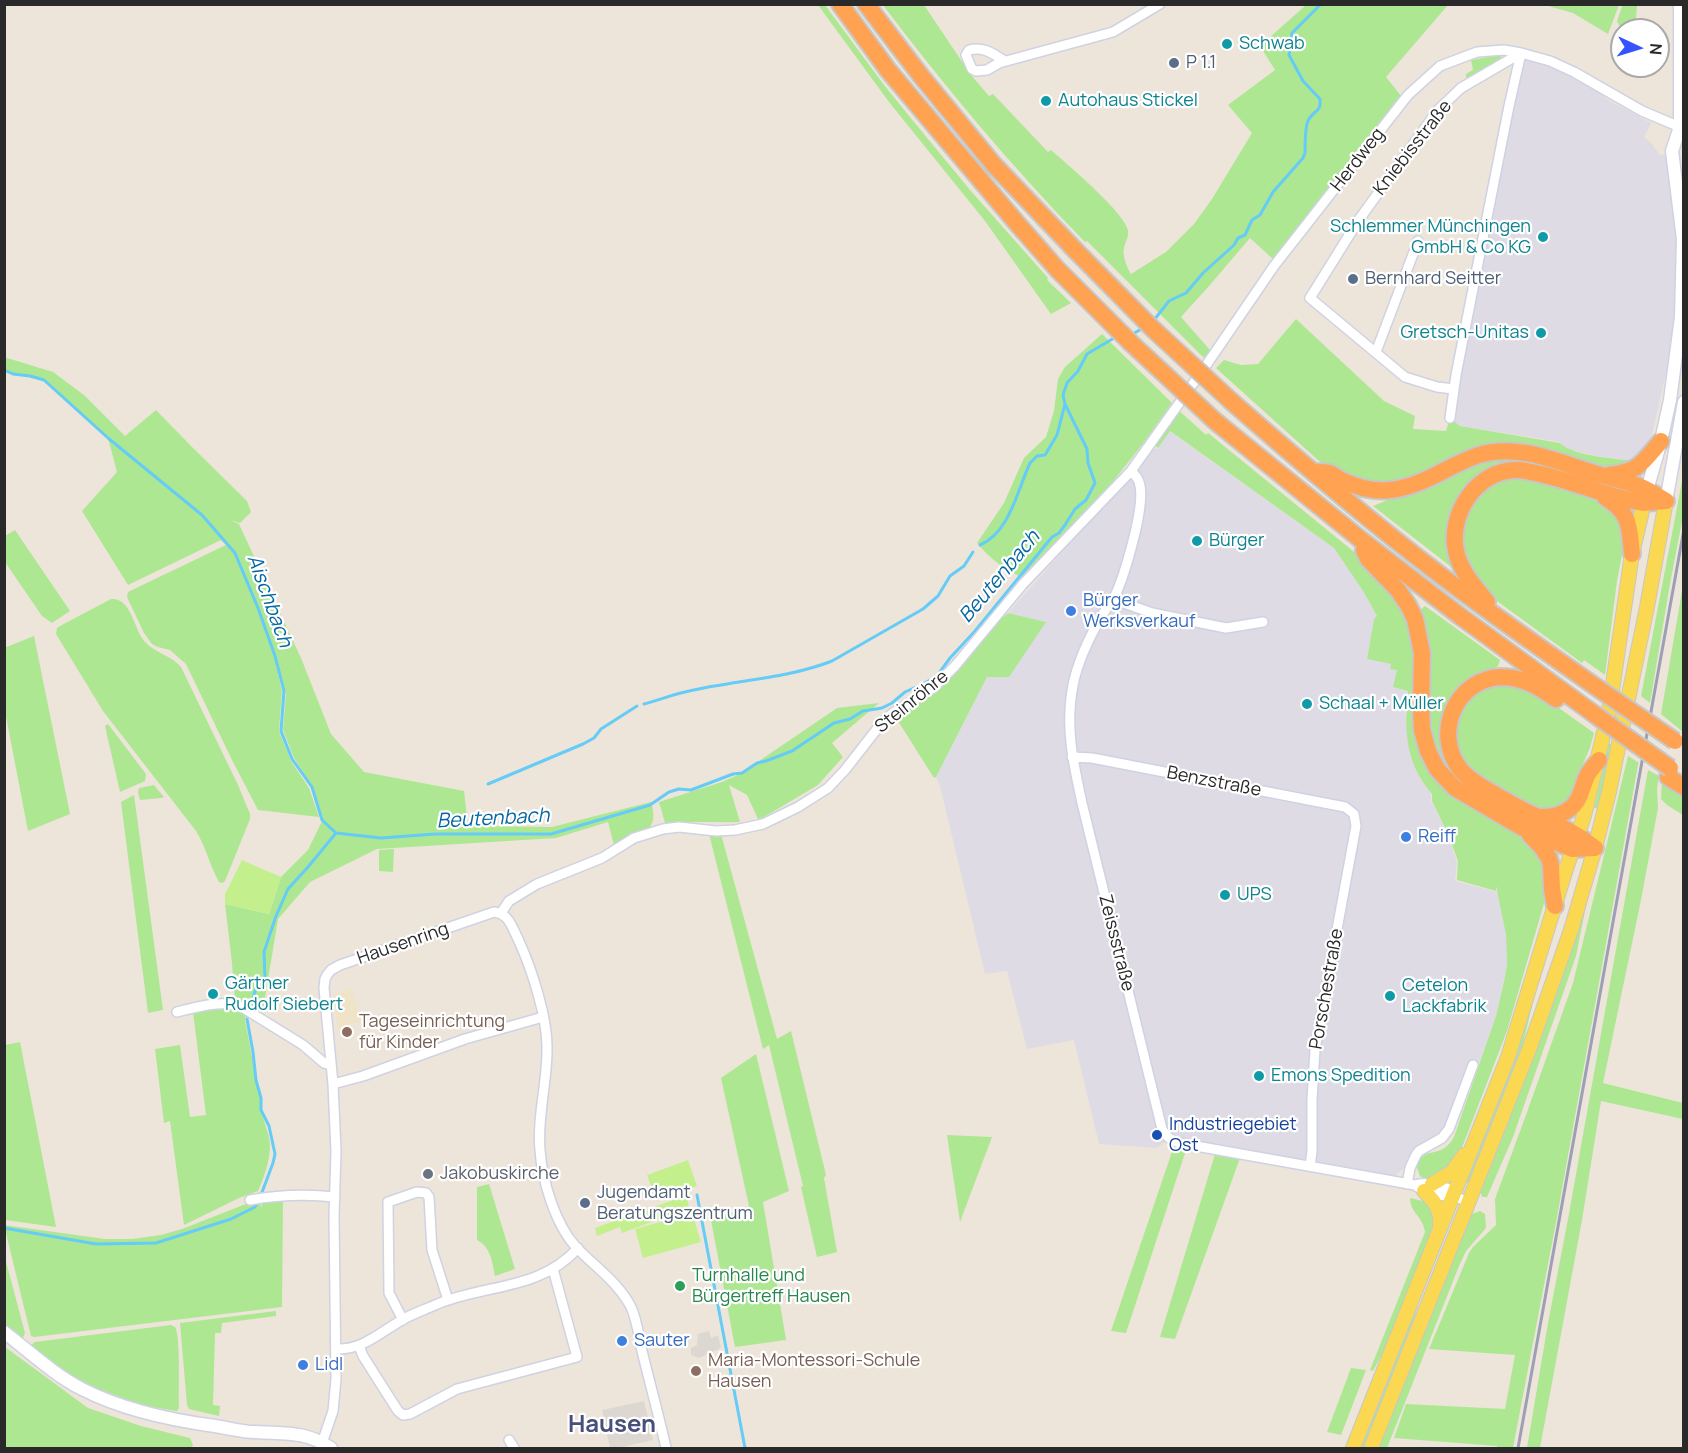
<!DOCTYPE html>
<html>
<head>
<meta charset="utf-8">
<style>
  body { margin:0 }
  #map { position:relative; width:1688px; height:1453px; overflow:hidden; background:#ede5da; font-family:Manrope,sans-serif }
  canvas { display:block }
  .frame { position:absolute; inset:0; border:6px solid #292929; pointer-events:none }
  .north { position:absolute; left:1610px; top:18px; width:60px; height:60px; box-sizing:border-box; background:#fff; border:2px solid #a9a9a9; border-radius:50%; rotate:94deg; font-size:16px; font-weight:700; line-height:24px; text-align:center; color:#292929 }
  .north::after { content:''; display:block; margin:auto; width:21px; height:27px; background:#3554ff; clip-path:polygon(50% 0,100% 100%,50% 72%,0 100%) }
</style>
</head>
<body>
<div id="map">
<canvas width="1688" height="1453"></canvas>
<div class="frame"></div>
<div class="north">N</div>
</div>
<script>
const c = document.querySelector('canvas').getContext('2d');
c.lineJoin = 'round';
function fillPath(path, color) { c.fillStyle = color; c.fill(path, 'evenodd'); }
function trace(path, color, width, dash) { c.strokeStyle = color; c.lineWidth = width; c.lineCap = dash ? 'butt' : 'round'; c.setLineDash(dash || []); c.stroke(path); }
function drawText(font, color, halo, rows, align = 'center') {
  c.font = font + ' Manrope,sans-serif'; c.lineWidth = 4.5; c.setLineDash([]); c.textBaseline = 'middle'; c.strokeStyle = halo; c.fillStyle = color; for (const [text, x, y, turn = 0] of rows) {
    c.save(); c.translate(x, y); c.rotate((+turn || 0) * Math.PI / 180); c.textAlign = isNaN(turn) ? turn : align; if (halo) c.strokeText(text, 0, 0); c.fillText(text, 0, 0); c.restore();
  }
}
const industrial = new Path2D(`
  M1521 53 1574 72 1608 100 1651 123 1644 137 1651 143 1660 155H1666L1681 223V317L1672 338 1666 373 1651 439 1637 461 1597 456 1566 449 1560 442 1460 426 1450 418Z
  M1169 431 1334 548 1363 591 1377 616 1374 620 1367 659 1391 664 1397 670 1408 691 1405 715 1420 779 1431 793V801L1448 834 1457 862 1455 881 1497 892 1506 935 1507 964 1496 1016 1478 1067 1469 1064 1446 1127 1443 1133 1416 1148 1412 1152 1405 1167 1396 1175 1384 1176 1189 1140 1165 1142 1157 1148 1099 1144 1074 1040 1027 1049 1007 971 985 974 940 786 936 777 987 677 1045 622 1008 613 1063 551 1098 506 1153 450 1158 448Z`);
const education = new Path2D(`
  M351 988 362 1021 337 1029 335 994Z`);
const green = new Path2D(`
  M1623 4 1637 5 1635 30 1622 31 1617 21Z
  M818 5H825L884 85 914 122 970 190 1048 278 1047 280 1071 303 1051 314 985 221 889 102Z
  M883 5H924L971 75 989 96 993 94 1048 152 1051 150C1067 164 1124 212 1128 230 1129 237 1125 242 1124 248 1122 255 1127 268 1131 274L1166 252 1194 224 1212 199 1252 133 1228 105 1275 70 1260 46 1306 5H1448L1386 77 1401 96 1274 260 1250 238 1209 286 1181 317 1210 350 1204 358 1087 241 1085 242C1012 167 945 87 883 5Z
  M1545 5H1619L1608 34 1573 13Z
  M1500 55 1502 58 1472 78 1466 79V74L1473 70 1471 60Z
  M1296 319 1384 401 1415 416 1413 429 1446 431 1450 418 1460 426 1560 443C1572 456 1618 459 1637 461L1621 470 1563 457 1535 448 1391 484 1351 479 1319 461 1216 368 1224 360 1241 365 1258 364Z
  M1102 334 1172 403 1145 441 1111 484 1024 578C1006 571 989 558 977 543L1004 503 1024 458 1046 437 1054 411 1058 379 1065 367Z
  M4 357 53 372 84 395 125 436 156 410 191 446 247 501 251 512 240 523 230 520 239 524 301 658 331 734 364 772 464 791 468 826 552 827 651 802C661 834 638 834 614 845L608 822 556 838 377 849 310 882 278 919 262 1016 235 1002 232 963 225 904 269 914 281 877 308 850 323 819 314 790 294 758 283 730 286 693 275 660 282 691 279 731 291 761 309 788 319 817 258 810 232 760 186 664 170 650 158 647 152 644 144 633 127 597 128 592 130 591 226 545 221 540 128 585 82 511 117 472 108 438 44 380 5 371Z
  M1176 408 1206 435 1208 433 1364 560 1389 584 1414 632 1420 751C1427 768 1437 785 1452 796 1479 816 1528 829 1544 859 1549 867 1547 890 1545 900L1507 1031 1458 1158 1440 1177 1426 1180 1420 1176 1416 1165C1426 1144 1440 1161 1454 1137L1496 1016 1504 981 1507 964 1506 935 1496 886V891L1457 880 1458 861 1448 834 1432 801V794C1405 763 1404 729 1408 691L1393 687 1397 670 1390 669 1391 664 1367 659 1374 619 1377 616 1363 591 1334 548 1170 431 1158 448 1152 443Z
  M1511 456 1625 488 1624 492 1604 484 1544 467 1476 481 1450 566 1373 506 1403 494 1465 465Z
  M1683 476V516L1670 584 1650 703 1641 696Z
  M1512 478 1538 481 1604 500 1620 514 1624 538 1623 550 1617 581 1605 675 1584 660 1582 663 1497 601 1481 588 1462 559 1459 539 1474 498 1496 482Z
  M15 530 70 611 52 623 42 616 5 562V536Z
  M1683 585 1684 732H1683L1661 714Z
  M111 599C130 597 134 626 142 638 152 653 170 654 181 667L238 785 250 814V819L225 881 222 883 219 882C210 866 206 847 196 831L103 711 56 634 57 628 60 626Z
  M1425 606 1500 660 1498 666 1469 684 1448 712 1465 786 1442 762 1429 736 1416 614Z
  M1008 613 1046 622 1009 677H987L936 777 934 778 893 713 957 668 1002 618Z
  M34 636 70 814 28 831 5 711 4 648Z
  M1504 682 1542 696 1594 733 1590 748 1582 766 1573 797 1561 807 1537 810 1472 775 1456 751 1454 722 1476 690Z
  M879 703 832 743 843 757 818 785 764 817 758 819 747 795 729 785 740 822C715 823 690 821 665 823L659 802 722 782 740 774 837 708Z
  M108 724 146 774 145 781 120 792 105 726Z
  M1609 743 1613 746 1598 809 1593 807 1594 804H1595Z
  M1623 752 1624 753 1621 774 1586 906 1576 956 1513 1137 1487 1197H1482L1481 1193 1478 1191Z
  M1628 756 1639 763 1638 765 1557 1217 1513 1448H1497V1446L1394 1438 1406 1404 1505 1409 1515 1355 1429 1349 1469 1253 1473 1247 1496 1225 1495 1199 1526 1115 1573 983Z
  M1648 770 1659 776 1657 789 1658 808 1641 900 1603 1083 1683 1103V1119L1601 1101 1582 1220 1540 1448H1527L1548 1323 1568 1219Z
  M1662 781 1683 792V815L1667 805 1661 799Z
  M154 785 164 797 161 798 140 800 138 792 139 788Z
  M134 795 163 1010 148 1013 121 802Z
  M709 834H721L777 1039 791 1031 826 1175 824 1178 837 1252 817 1257 801 1187 803 1186 769 1045 763 1049Z
  M394 849 393 872 379 871V850Z
  M1566 884H1569L1537 986 1519 1060 1470 1184 1464 1182Z
  M235 1007 247 1012 245 1020 260 1098C259 1115 269 1128 270 1145 270 1161 264 1177 258 1191L239 1198 184 1225 170 1121 164 1123 155 1049 180 1045 190 1117 206 1115 193 1012Z
  M20 1042 56 1227 5 1220V1045Z
  M756 1054 789 1191 763 1202 786 1340 735 1347 711 1220 749 1206 721 1078Z
  M947 1135 992 1137 960 1222Z
  M1174 1146 1186 1150 1126 1333 1111 1331Z
  M1215 1154 1240 1158 1175 1339 1160 1337Z
  M489 1184 515 1269 495 1276C492 1262 491 1247 477 1240V1187Z
  M1410 1198 1427 1202 1435 1209 1434 1228 1392 1335 1373 1371 1370 1370 1425 1232C1423 1216 1410 1213 1410 1198Z
  M283 1200 282 1307 34 1337 31 1336 4 1225 105 1239H132L161 1235 182 1229 251 1202 260 1201 262 1208V1203Z
  M1480 1211 1485 1214 1486 1228 1466 1251 1459 1266 1387 1448H1376L1469 1215Z
  M4 1254 25 1333 22 1340 5 1325Z
  M1415 1305 1418 1306 1409 1336 1365 1448H1358Z
  M276 1311V1316L222 1323 221 1333H215L213 1405 220 1406 219 1416 189 1409 187 1405 180 1323Z
  M171 1325C172 1326 174 1326 175 1327 181 1336 178 1394 179 1408L177 1411 145 1406 87 1385 70 1375 31 1345 35 1342Z
  M5 1347 88 1408 141 1426 190 1438 193 1445 191 1448H5Z
  M1351 1368 1366 1370 1341 1435 1327 1432Z`);
const pitch = new Path2D(`
  M242 860 281 877 269 914 225 904V894Z
  M688 1160 697 1186 656 1201 647 1175Z
  M687 1195 689 1208 622 1233 620 1227 597 1236 595 1228Z
  M692 1213 701 1242 643 1258 635 1229Z`);
const plaza = new Path2D(`
  M709 1331 711 1338 718 1335 721 1348 699 1358 691 1355V1348L697 1345 698 1334Z
  M644 1401 653 1440 618 1448H610L602 1410Z`);
const stream = new Path2D(`
  M1154 320 1169 301 1186 293 1203 273 1234 245 1238 238 1245 235 1252 220 1260 215 1273 192 1303 158 1305 153C1305 146 1305 124 1309 119 1315 109 1321 113 1320 99L1303 81 1289 55 1292 33 1321 4
  M1131 335 1143 328
  M4 370 13 374 30 376 44 380 108 438 202 515 235 553 258 608 275 656 284 691 281 731 292 759 312 787 322 820 336 833
  M980 545C1010 532 1017 491 1030 463L1037 456 1045 455 1057 435 1065 404
  M644 704C659 700 674 694 689 691 736 680 786 679 832 661L923 609 938 596 950 576 964 566 973 552
  M488 784 583 744 594 738 601 729 637 706
  M336 833 381 838 435 834H551L650 805 669 792 679 789 691 790 733 774 742 773 757 763 766 761 792 751 834 723 850 719 863 711 882 708 892 703 905 692 923 684 937 676 950 658 975 631 1052 537 1059 533 1065 525 1075 509 1086 500 1095 483 1088 463 1087 449 1065 404 1063 395 1067 383 1078 371 1087 354 1114 338 1119 337
  M252 1003 256 988 265 978 264 952 276 916 288 889 308 867 336 833
  M247 1019 253 1052 256 1080 261 1098V1110L269 1126 275 1154 273 1163 261 1195
  M697 1195 745 1448
  M4 1228 96 1244 156 1243 231 1219 255 1207 259 1201`);
const street = new Path2D(`
  M1005 61C993 54 984 46 969 50L966 55 972 69 976 71 987 70 999 63 1113 32 1160 4
  M1376 352 1418 241
  M1454 389 1437 387 1405 377 1310 298 1358 221 1438 110 1461 88 1521 53
  M1450 418 1456 375 1509 106 1521 53
  M1131 471C1134 474 1138 478 1139 482 1147 503 1124 577 1114 598 1110 604 1105 610 1101 617 1089 638 1078 660 1073 685 1065 727 1073 762 1082 803L1162 1129C1166 1137 1171 1140 1179 1143L1415 1185C1425 1194 1441 1196 1453 1197 1458 1197 1464 1200 1468 1202
  M1113 599 1152 613 1226 628 1263 622
  M1072 757 1092 758 1345 807 1354 814 1356 826 1315 1049 1312 1100V1152L1310 1166
  M501 913 509 901 537 884 602 858 634 838 663 829 679 827 716 831 735 830 763 824 798 807 828 788 845 770 884 720 893 713 933 688 955 666 1023 584 1131 471 1207 364 1274 266 1408 95 1440 66 1477 52 1504 50 1521 53 1550 61 1574 72 1642 111 1680 127
  M177 1012C196 1007 221 1000 240 1006L303 1045 324 1063 331 1065
  M333 1084 363 1076 465 1039 543 1017
  M1407 1184 1410 1168 1416 1155 1419 1151 1442 1138 1449 1129 1473 1065
  M1415 1185C1426 1181 1439 1186 1450 1189L1453 1197
  M250 1200C278 1195 306 1194 335 1197
  M403 1320 389 1293 388 1202 417 1192 426 1193 429 1197 432 1250 448 1300
  M359 1346 363 1356 398 1411 403 1415 410 1414 457 1389 577 1357 553 1269
  M336 1349C363 1350 379 1333 402 1320 412 1314 424 1310 435 1305 483 1284 540 1291 578 1248
  M509 1440 514 1448
  M322 1443 333 1411 336 1379 334 1216 336 1151 333 1084 324 988 325 979 327 975 331 970 340 965 494 912C510 914 512 928 519 941 532 970 548 1019 547 1050 547 1084 537 1117 540 1150 542 1180 555 1224 576 1247 595 1267 618 1282 631 1307 637 1320 639 1337 642 1351 650 1384 659 1416 666 1448`);
const secondary = new Path2D(`
  M1647 490 1661 441 1670 400 1681 317 1683 239 1672 151 1680 127V4
  M1666 501 1684 402
  M4 1332C29 1351 54 1375 82 1389 123 1410 170 1420 215 1426 229 1428 242 1432 256 1432 287 1434 304 1431 331 1448`);
const primary = new Path2D(`
  M1432 1184 1452 1172 1464 1155
  M1424 1191C1435 1202 1441 1209 1440 1225
  M1353 1448 1508 1057 1566 869 1584 816 1609 711 1632 554 1646 494
  M1371 1448 1530 1047 1571 930 1595 848 1609 792 1647 607 1666 501`);
const highway = new Path2D(`
  M840 4 888 70 1015 221 1057 269 1131 343
  M866 4 921 76 994 165 1076 251
  M1231 401C1299 461 1367 519 1439 574 1491 614 1545 651 1599 689
  M1215 421 1360 539 1460 616 1594 714
  M1315 472C1319 472 1325 472 1329 473 1333 474 1337 478 1341 480 1356 487 1373 492 1390 490 1423 487 1448 465 1479 455 1517 443 1558 462 1594 473 1609 478 1624 480 1638 486 1648 489 1657 496 1666 501
  M1609 475C1639 472 1642 463 1661 441
  M1605 497C1631 514 1629 525 1632 554
  M1364 550 1368 559 1398 590 1408 605 1415 619 1422 653 1421 709 1422 730 1428 751 1437 769 1455 788 1523 828 1572 849 1595 848
  M1487 602C1475 587 1460 571 1456 551 1448 514 1477 469 1518 470 1533 471 1548 476 1563 480 1586 487 1610 496 1634 501L1643 503 1666 501
  M1556 699C1539 687 1523 677 1501 677 1455 679 1433 734 1460 769 1469 780 1482 787 1494 794 1508 802 1523 811 1538 817 1561 827 1575 832 1595 848
  M1668 777 1684 787
  M1540 817C1557 818 1574 811 1580 795 1583 788 1584 782 1587 776 1590 770 1595 765 1599 760
  M1530 835 1541 846 1549 858 1551 866 1552 889 1555 906`);
const rail = new Path2D(`
  M1518 1448 1684 529`);
const highwayBridge = new Path2D(`
  M1076 251 1153 329 1231 401
  M1131 343 1215 421
  M1599 689 1675 741
  M1594 714 1670 768`);
const markers = [
  [1227,44,6,"#0f9aa8"],
  [1174,63,6,"#5c6f8a"],
  [1046,101,6,"#0f9aa8"],
  [1543,237,6,"#0f9aa8"],
  [1353,279,6,"#5c6f8a"],
  [1541,333,6,"#0f9aa8"],
  [1197,541,6,"#0f9aa8"],
  [1071,611,6,"#3f7fe0"],
  [1307,704,6,"#0f9aa8"],
  [1406,837,6,"#3f7fe0"],
  [1225,895,6,"#0f9aa8"],
  [213,994,6,"#0f9aa8"],
  [1390,996,6,"#0f9aa8"],
  [347,1032,6,"#8d6e63"],
  [1259,1076,6,"#0f9aa8"],
  [1157,1135,6,"#1a4fb4"],
  [428,1174,6,"#6b7280"],
  [585,1203,6,"#5c6f8a"],
  [680,1286,6,"#2e9e5b"],
  [622,1341,6,"#3f7fe0"],
  [303,1365,6,"#3f7fe0"],
  [696,1371,6,"#8d6e63"]
];
const cultureNames = [
  ["Schwab",1239,44],
  ["Autohaus Stickel",1058,101],
  ["Schlemmer Münchingen",1531,227,"right"],
  ["GmbH & Co KG",1531,248,"right"],
  ["Gretsch-Unitas",1529,333,"right"],
  ["Bürger",1209,541],
  ["Schaal + Müller",1319,704],
  ["UPS",1237,895],
  ["Gärtner",225,984],
  ["Rudolf Siebert",225,1005],
  ["Cetelon",1402,986],
  ["Lackfabrik",1402,1007],
  ["Emons Spedition",1271,1076]
];
const serviceNames = [
  ["P 1.1",1186,63],
  ["Bernhard Seitter",1365,279],
  ["Jugendamt",597,1193],
  ["Beratungszentrum",597,1214]
];
const streetNames = [
  ["Kniebisstraße",1413,148,-52],
  ["Herdweg",1358,160,-52],
  ["Steinröhre",912,702,-39],
  ["Benzstraße",1214,782,11],
  ["Zeissstraße",1116,943,76],
  ["Hausenring",403,944,-19],
  ["Porschestraße",1327,989,-80]
];
const shopNames = [
  ["Bürger",1083,601],
  ["Werksverkauf",1083,622],
  ["Reiff",1418,837],
  ["Sauter",634,1341],
  ["Lidl",315,1365]
];
const educationNames = [
  ["Tageseinrichtung",359,1022],
  ["für Kinder",359,1043],
  ["Maria-Montessori-Schule",708,1361],
  ["Hausen",708,1382]
];
const transitNames = [
  ["Industriegebiet",1169,1125],
  ["Ost",1169,1146]
];
const worshipNames = [
  ["Jakobuskirche",440,1174]
];
const leisureNames = [
  ["Turnhalle und",692,1276],
  ["Bürgertreff Hausen",692,1297]
];
const waterNames = [
  ["Beutenbach",1000,577,-50],
  ["Aischbach",269,601,70],
  ["Beutenbach",493,819,-3]
];
const districtNames = [
  ["Hausen",612,1425]
];
fillPath(industrial, '#dedbe4');
fillPath(education, '#f0e4c8');
fillPath(green, '#ade792');
fillPath(pitch, '#c3f08d');
fillPath(plaza, '#dcd8d1');
trace(stream, '#65cbf7', 3);
trace(street, '#cfd2e3', 12);
trace(secondary, '#cfd2e3', 15);
trace(primary, '#c7c7c7', 16);
trace(highway, '#c7c7c7', 20);
trace(street, '#fff', 9);
trace(secondary, '#fff', 12);
trace(primary, '#fad852', 14);
trace(highway, '#ffa353', 16);
trace(rail, '#9c9fb5', 3);
trace(highwayBridge, '#c7c7c7', 20, []);
trace(highwayBridge, '#ffa353', 16);
for (const [x, y, r, color] of markers) { const dot = new Path2D(); dot.arc(x, y, r, 0, 2 * Math.PI); c.fillStyle = color; c.fill(dot); trace(dot, '#fff', 2); }
drawText('18px', '#0d838f', '#fff', cultureNames, 'left');
drawText('18px', '#4e5e75', '#fff', serviceNames, 'left');
drawText('18px', '#292929', '#fff', streetNames);
drawText('18px', '#366cbe', '#fff', shopNames, 'left');
drawText('18px', '#785e54', '#fff', educationNames, 'left');
drawText('18px', '#164399', '#fff', transitNames, 'left');
drawText('18px', '#5b616d', '#fff', worshipNames, 'left');
drawText('18px', '#27864d', '#fff', leisureNames, 'left');
drawText('italic 20px', '#0467a3', '#fff', waterNames);
drawText('bold 24px', '#474f7d', '#fff', districtNames);
</script>
</body>
</html>
